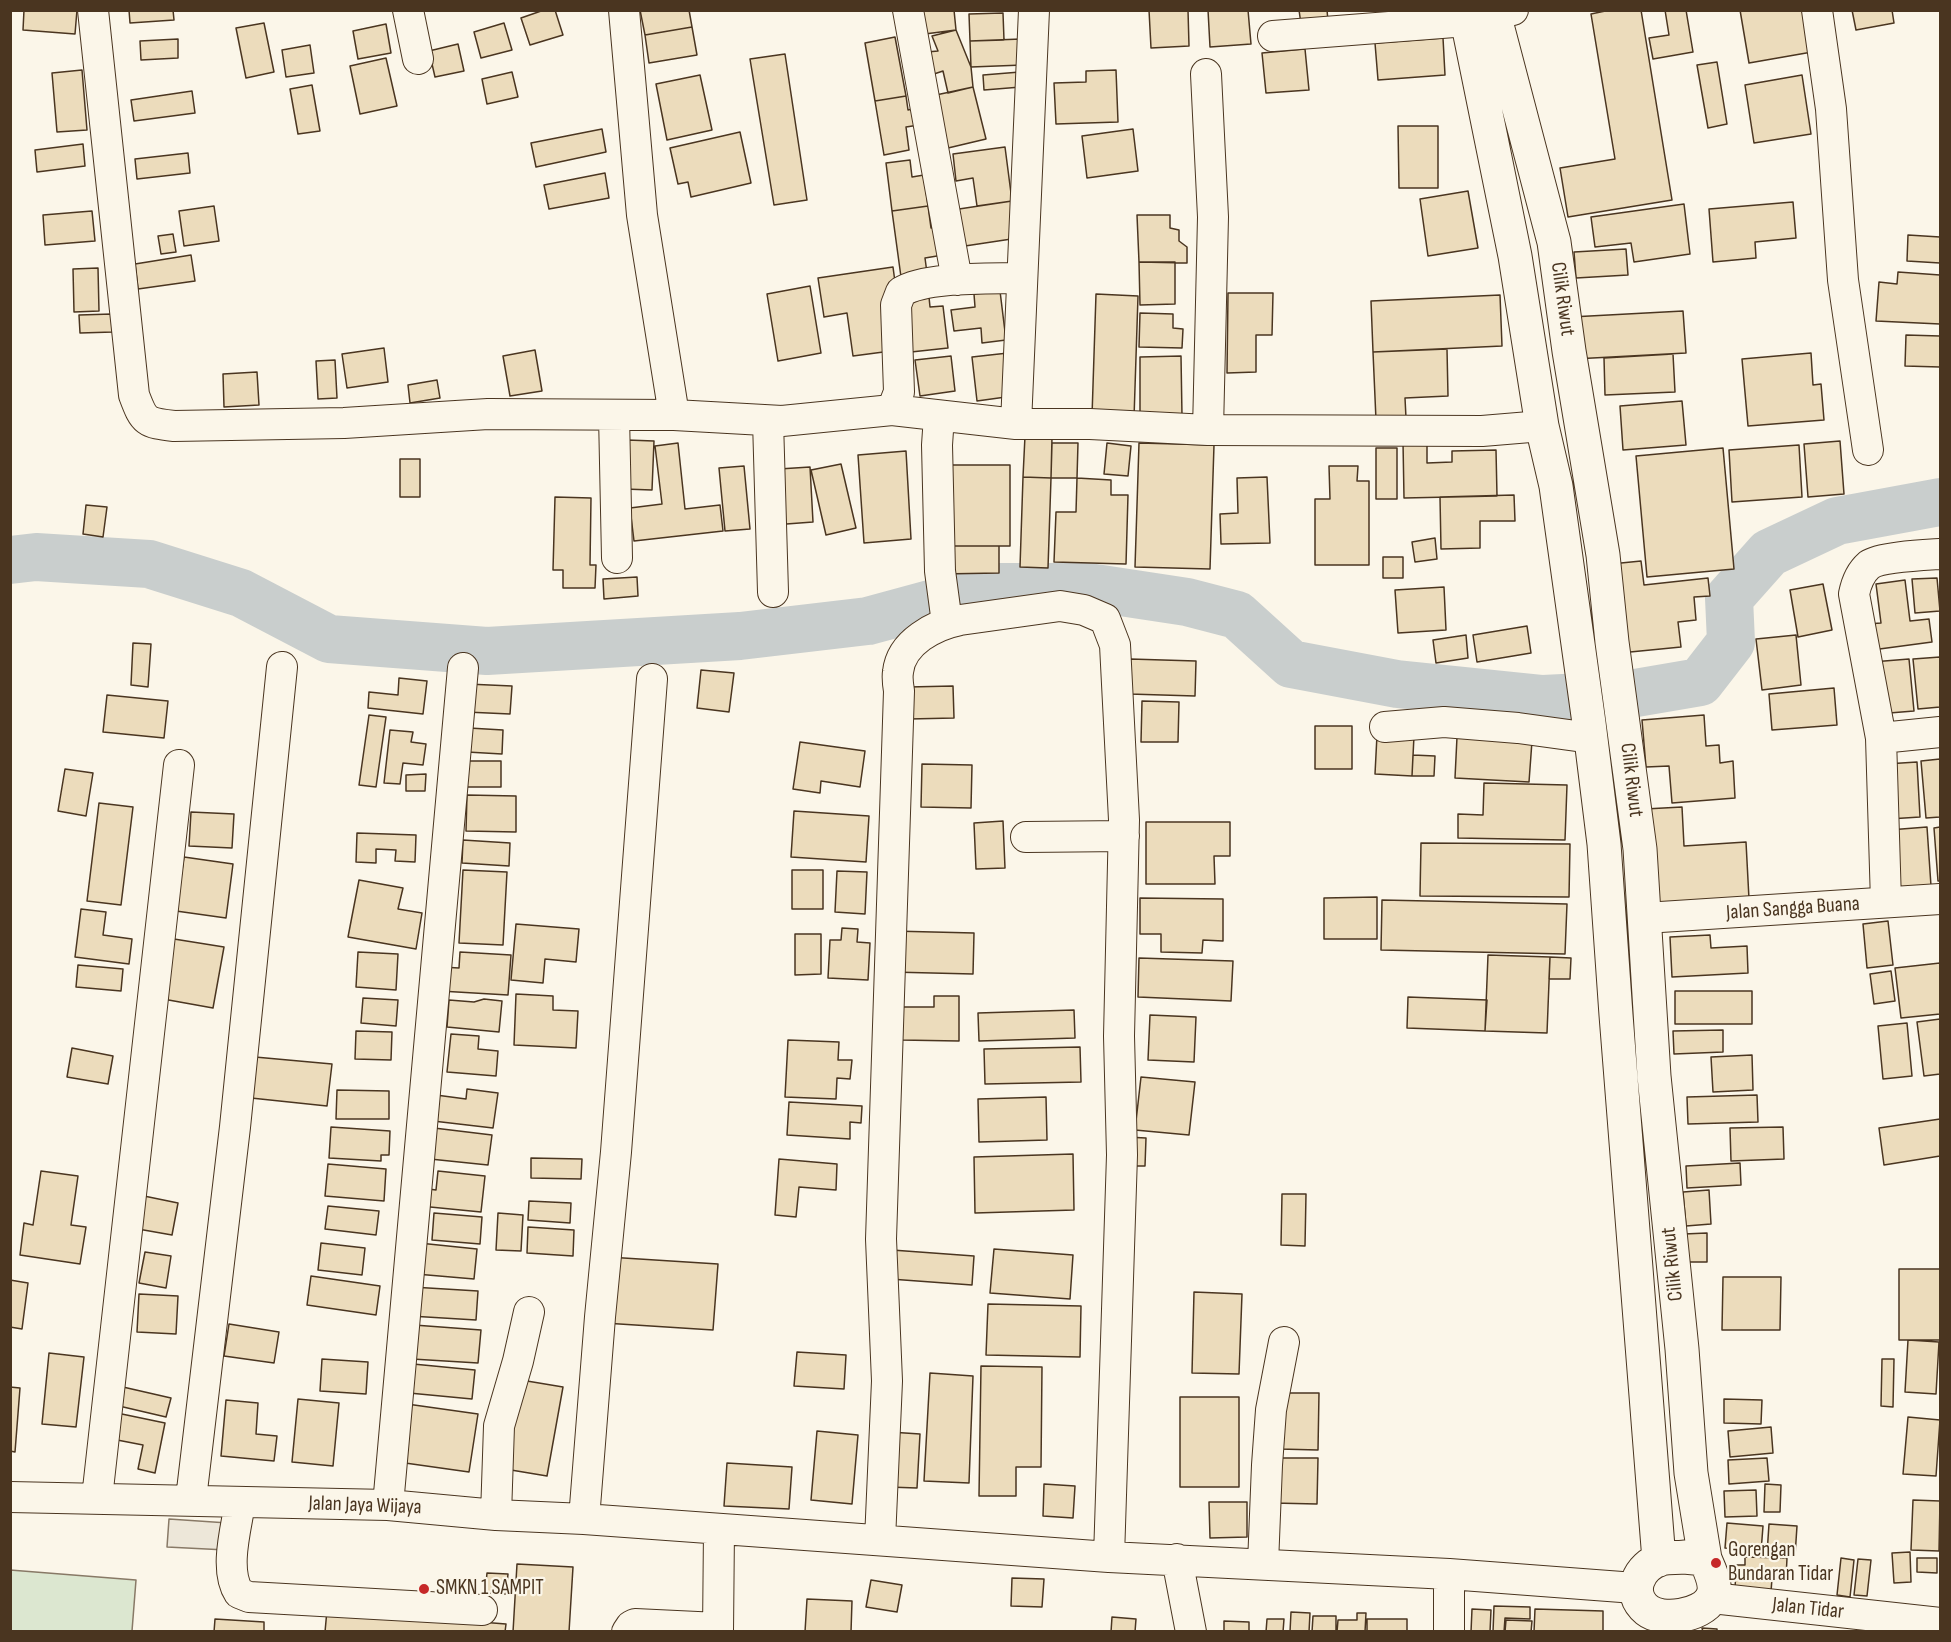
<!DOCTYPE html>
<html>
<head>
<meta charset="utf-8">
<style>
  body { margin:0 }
  #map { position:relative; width:1951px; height:1642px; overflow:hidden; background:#fbf6e9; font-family:"Sofia Sans Condensed",sans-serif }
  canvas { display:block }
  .frame { position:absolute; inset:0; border:12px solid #4a3520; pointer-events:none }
</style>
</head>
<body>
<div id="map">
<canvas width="1951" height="1642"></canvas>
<div class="frame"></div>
</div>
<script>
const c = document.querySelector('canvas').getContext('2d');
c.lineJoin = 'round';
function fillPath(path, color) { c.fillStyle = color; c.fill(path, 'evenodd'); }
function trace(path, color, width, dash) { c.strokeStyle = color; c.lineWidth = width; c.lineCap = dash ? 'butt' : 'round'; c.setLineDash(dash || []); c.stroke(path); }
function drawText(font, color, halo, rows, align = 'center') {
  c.font = font + ' "Sofia Sans Condensed",sans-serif'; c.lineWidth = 4.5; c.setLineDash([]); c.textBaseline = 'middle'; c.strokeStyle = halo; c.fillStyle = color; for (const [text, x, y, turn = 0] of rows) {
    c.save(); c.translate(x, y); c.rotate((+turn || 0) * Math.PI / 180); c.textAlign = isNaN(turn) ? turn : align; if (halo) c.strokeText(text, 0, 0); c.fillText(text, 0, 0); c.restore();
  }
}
const green = new Path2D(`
  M10 1570 136 1580 132 1631H11Z`);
const parking = new Path2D(`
  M169 1519 228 1523 226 1550 167 1547Z`);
const river = new Path2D(`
  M10 560 36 557 149 564 241 593 329 639 487 651 740 636 868 621 993 587H1088L1187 602 1237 615 1291 664 1397 684 1543 699 1624 695 1700 682 1731 642 1729 598 1769 553 1837 521 1940 502`);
const building = new Path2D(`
  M24 10H77L75 34 23 30Z
  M129 10H173L174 20 130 23Z
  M544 10H555L563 35 530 45 521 18Z
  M640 10H689L692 27 645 35Z
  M913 10H954L956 30 917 35Z
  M1149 10H1188L1189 46 1151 48Z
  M1208 10H1248L1251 44 1210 47Z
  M1299 10H1327L1328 21 1301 24Z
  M1610 10H1641L1672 200 1568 217 1560 168 1615 159 1591 14Z
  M1665 10H1686L1693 52 1653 59 1649 38 1669 35Z
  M1740 10H1805L1812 52 1749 63Z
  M1852 10H1892L1894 23 1856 30Z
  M1003 13 1004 40 970 41 969 14Z
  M264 23 274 72 246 78 236 28Z
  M504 23 512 50 481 58 474 32Z
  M386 24 391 53 358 59 353 31Z
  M692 27 697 55 649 63 645 35Z
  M956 30 971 67 973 87 948 93 943 71 934 74 927 52 938 51 932 36Z
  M895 37 906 96 875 101 865 43Z
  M1443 38 1445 75 1378 80 1375 43Z
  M178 39V58L141 60 140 41Z
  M1021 39 1023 65 971 67 970 41Z
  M458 44 464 71 435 77 429 51Z
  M310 45 314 73 286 77 282 50Z
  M1305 49 1309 90 1266 93 1262 53Z
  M785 54 807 200 774 205 750 59Z
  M386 58 397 106 360 114 350 66Z
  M1717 62 1727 124 1708 128 1697 65Z
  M82 70 87 130 57 132 52 73Z
  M1116 70 1118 122 1056 124 1054 83 1086 82V71Z
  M512 72 518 97 487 104 482 79Z
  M1020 72 1021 87 984 90 983 75Z
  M700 75 712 130 667 140 656 84Z
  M1802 75 1811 134 1754 143 1745 85Z
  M312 85 320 131 298 134 290 89Z
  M973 87 986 139 948 148 936 95Z
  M192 91 195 113 134 121 131 100Z
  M906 96 908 110 916 108 919 125 906 127 909 150 884 155 875 101Z
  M1398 126H1438V188H1399Z
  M602 129 606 152 536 167 531 143Z
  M1133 129 1138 171 1087 178 1082 136Z
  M740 132 751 183 691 197 688 182 678 184 670 148Z
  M83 144 85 166 37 172 35 150Z
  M1005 147 1012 201 977 206 973 178 956 181 953 154Z
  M188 153 190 173 137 179 135 159Z
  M910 160 912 177 924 175 928 206 892 211 886 163Z
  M605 173 609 198 549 209 544 185Z
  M1468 191 1478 248 1428 256 1420 199Z
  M1012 201 1018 238 965 246 959 209Z
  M1793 202 1796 238 1755 242 1756 258 1713 262 1709 209Z
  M1684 204 1690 254 1634 262 1631 243 1595 247 1591 217Z
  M214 206 219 241 184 246 179 211Z
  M928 206 931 228 939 227 943 255 925 258 927 273 901 277 892 211Z
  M92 211 95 241 45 245 43 215Z
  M1137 215H1170V228L1179 230V241L1187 247V263L1139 262Z
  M173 234 176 252 161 254 158 236Z
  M1908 235 1940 237V263L1907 261Z
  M1626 249 1628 275 1576 278 1574 252Z
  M191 255 195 281 138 289 135 264Z
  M1139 262H1175V304L1140 305Z
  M893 267 897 297 891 351 853 356 847 313 824 317 818 278Z
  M98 268 99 311 74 312 73 269Z
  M1898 272 1940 275V324L1876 321 1879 282 1897 284Z
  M810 286 821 353 778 361 767 294Z
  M1000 291 1006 340 982 343 981 328 954 331 951 310 975 307 974 294Z
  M1228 293H1273L1272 335H1256V372L1227 373Z
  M1096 294 1138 296 1134 418 1092 416Z
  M1500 295 1502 346 1373 352 1371 301Z
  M929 297 930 307 943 306 948 348 911 352 906 299Z
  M1683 311 1686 353 1574 359 1571 317Z
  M1140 313 1173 314V328L1183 329 1182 348 1139 347Z
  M112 314 113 332 80 333 79 315Z
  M1906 335 1940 336V367L1905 366Z
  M384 348 388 382 347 388 342 354Z
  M1447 349 1448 396 1405 398 1406 418 1376 420 1373 352Z
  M535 350 542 391 510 396 503 356Z
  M1008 353 1013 396 977 401 972 357Z
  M1811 353 1813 385 1821 384 1824 420 1748 426 1742 359Z
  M1673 354 1675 392 1605 395 1604 358Z
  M951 356 955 391 920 396 915 360Z
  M1181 356 1182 416H1140V357Z
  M335 360 337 398 318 399 316 361Z
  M257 372 259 405 224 407 223 374Z
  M437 380 440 398 410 403 408 385Z
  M1682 401 1686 445 1623 450 1620 406Z
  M1025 436 1052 437 1051 478 1023 477Z
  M627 440 654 441 652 490 624 489Z
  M1427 441V463L1452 462V451L1496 450 1497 496 1404 498 1403 442Z
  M1840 441 1844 494 1808 497 1804 444Z
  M678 443 685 509 720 505 723 531 634 541 630 508 662 504 655 446Z
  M1052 443H1078L1077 478H1051Z
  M1107 443 1131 446 1128 476 1104 474Z
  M1139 443 1214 445 1210 569 1135 567Z
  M1799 445 1802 497 1732 502 1729 450Z
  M1376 448H1397V499H1376Z
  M1723 448 1734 569 1647 577 1636 456Z
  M906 451 911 539 864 543 858 455Z
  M400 459H420V497H400Z
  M841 464 856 528 826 535 811 470Z
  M941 465H1010V546H941Z
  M744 466 750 529 725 531 719 468Z
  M1329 466H1358L1357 481H1369V565H1315V499H1330Z
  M810 467 813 522 773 525 779 469Z
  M1023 477 1051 478 1048 568 1020 567Z
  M1267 477 1270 543 1221 544 1220 514 1238 513 1237 478Z
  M1077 478 1111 480V495H1128L1126 564 1054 562 1056 512H1076Z
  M1514 495 1515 521H1480V548L1441 549 1440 497Z
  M555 497 591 498 590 565H596L595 588H563V570H553Z
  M86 505 107 507 103 537 83 534Z
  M1435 538 1437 559 1415 562 1412 542Z
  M941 546H999V573L941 574Z
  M1383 557H1403V578H1383Z
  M1641 561 1644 585 1708 578 1710 596 1694 597 1696 620 1678 622 1681 647 1620 653 1611 564Z
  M637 577 638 596 604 599 603 579Z
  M1937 578 1940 611 1915 613 1912 579Z
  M1905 580 1910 621 1929 619 1932 642 1872 650 1868 624 1881 623 1876 584Z
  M1823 584 1832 630 1798 637 1790 590Z
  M1444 587 1446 630 1398 633 1395 590Z
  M1527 626 1531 653 1477 662 1473 635Z
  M1466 635 1468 658 1436 663 1433 640Z
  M1796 635 1801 685 1762 690 1756 639Z
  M133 643 151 644 148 687 131 685Z
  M1940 657V707L1918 709 1913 659Z
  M1130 659 1196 661 1195 696 1129 694Z
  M1909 659 1914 711 1877 714 1872 662Z
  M701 670 734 673 729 712 697 708Z
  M399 678 427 681 423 714 368 708 369 692 398 695Z
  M467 684 512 686 510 714 466 712Z
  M953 686 954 718 909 719 908 687Z
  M1834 688 1837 725 1772 730 1769 694Z
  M107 695 168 701 164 738 103 732Z
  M1142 701 1179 702 1178 742H1141Z
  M369 715 386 717 376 787 359 785Z
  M1704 715 1706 746 1719 745 1720 763 1733 761 1735 798 1672 803 1669 766 1646 767 1642 720Z
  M1315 726H1352V769H1315Z
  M469 728 503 730 502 754 467 752Z
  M390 730 413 732 411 742 426 744 423 765 403 763 400 784 384 783Z
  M1377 735 1414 736 1412 776 1375 774Z
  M1457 737 1532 741 1529 782 1455 778Z
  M800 742 865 751 860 787 821 781 820 793 793 789Z
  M1413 755 1435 756 1434 776H1412Z
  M1940 759V817L1926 818 1921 761Z
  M466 761H501V787H466Z
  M1917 762 1920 817 1889 819 1886 764Z
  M922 764 972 765 971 808 921 807Z
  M65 769 93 773 86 816 58 811Z
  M426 774 425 791H406V775Z
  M1484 783 1567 785 1565 840 1458 838V814L1483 815Z
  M467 795 516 796V832L466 831Z
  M99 803 133 807 121 905 87 901Z
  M1682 807 1684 846 1746 842 1749 899 1651 906 1645 809Z
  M794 811 869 816 866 862 791 857Z
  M191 812 234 814 232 848 189 846Z
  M1003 821 1005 868 976 869 974 823Z
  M1146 822H1230V856H1214L1215 884H1146Z
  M1927 827 1931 886 1893 889 1889 830Z
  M1940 827V881H1938L1934 828Z
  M357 833 416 835 415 862 395 861 396 850 376 849V863L356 862Z
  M463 840 510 843 509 866 462 863Z
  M1421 843 1570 844 1569 897 1420 896Z
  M184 857 233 864 226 918 176 911Z
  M463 870 507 872 503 945 459 943Z
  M792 870H823V909H792Z
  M837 871 867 872 865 914 835 912Z
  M359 880 403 888 398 909 422 913 416 949 348 937Z
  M1377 897V939H1324V898Z
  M1140 898 1223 899V941L1203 940 1202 953 1161 952V934H1140Z
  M1382 900 1567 904 1565 954 1381 950Z
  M81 909 106 912 103 935 132 939 129 964 75 957Z
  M1888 921 1893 965 1867 968 1863 924Z
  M516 924 579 929 576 962 545 959 543 983 511 980Z
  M842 928 858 929 857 942 870 943 868 980 828 978 830 940H841Z
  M892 931 974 933 973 974 891 972Z
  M795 934H821V974L795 975Z
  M1710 935 1711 948 1747 946 1748 973 1672 977 1670 937Z
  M174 939 224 947 213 1008 163 999Z
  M358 952 398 954 396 990 356 987Z
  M460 952 511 955 508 995 440 991 442 967 459 968Z
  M1488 955 1550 957 1547 1033 1485 1031Z
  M1550 957 1571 958 1570 979H1549Z
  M1139 958 1233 961 1231 1001 1138 997Z
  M1940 963V1014L1901 1018 1895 968Z
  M78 965 123 969 121 991 76 987Z
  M1891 971 1895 1001 1874 1004 1870 974Z
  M1675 991H1752V1024H1675Z
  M516 994 553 996V1010L578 1011 576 1048 514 1045Z
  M934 996H959V1041L900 1040V1007H934Z
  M1408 997 1487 1000 1485 1031 1407 1028Z
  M363 998 398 1000 396 1026 361 1023Z
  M484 999 502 1001 499 1032 447 1027 449 1000 474 1002Z
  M1074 1010 1075 1038 979 1041 978 1013Z
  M1150 1015 1196 1017 1194 1062 1148 1060Z
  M1940 1019V1074L1924 1076 1917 1022Z
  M1907 1023 1912 1076 1883 1079 1878 1026Z
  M1723 1030V1052L1674 1054 1673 1031Z
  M356 1031 392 1032 391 1060 355 1059Z
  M451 1034 479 1036 478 1049 498 1051 496 1076 447 1072Z
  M788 1040 839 1042 838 1060H852L850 1079 837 1078 836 1099 785 1097Z
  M1080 1047 1081 1082 985 1084 984 1049Z
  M72 1048 113 1056 108 1084 67 1077Z
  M1752 1055 1753 1090 1713 1092 1711 1057Z
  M255 1057 332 1064 327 1106 251 1098Z
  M1141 1077 1195 1082 1189 1135 1135 1130Z
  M467 1089 498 1093 493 1128 433 1121 436 1095 466 1099Z
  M337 1090 389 1091V1119H336Z
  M1757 1095 1758 1122 1688 1124 1687 1097Z
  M1046 1097 1047 1140 979 1142 978 1099Z
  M789 1102 862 1106 861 1123 850 1122V1139L787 1135Z
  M1940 1119V1156L1884 1165 1879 1128Z
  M331 1127 390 1131 389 1155H381V1161L329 1158Z
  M1783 1127 1784 1159 1731 1161 1730 1128Z
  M434 1128 492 1135 488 1165 430 1159Z
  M1126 1137 1146 1138 1145 1166H1124Z
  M1073 1154 1074 1210 975 1213 974 1157Z
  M531 1158 582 1159 581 1179 531 1178Z
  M779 1159 837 1164 836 1190 799 1187 796 1217 775 1215Z
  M1740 1163 1741 1185 1687 1188 1686 1166Z
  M328 1164 386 1169 384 1201 325 1196Z
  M41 1171 78 1176 71 1225 86 1227 80 1264 20 1255 24 1223 33 1225Z
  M438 1171 485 1176 481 1212 420 1206 421 1188 436 1190Z
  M1709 1190 1711 1224 1686 1226 1683 1192Z
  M1282 1194H1306L1305 1246 1281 1245Z
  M144 1196 178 1203 172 1235 138 1229Z
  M529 1201 571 1203 570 1223 528 1220Z
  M328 1206 379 1211 376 1235 325 1229Z
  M434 1213 482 1217 480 1244 432 1240Z
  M498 1213 523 1215 521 1251 496 1250Z
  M528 1227 574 1230 573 1256 527 1253Z
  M1707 1233V1262H1685L1684 1234Z
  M321 1243 365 1248 362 1275 318 1270Z
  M419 1243 477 1249 474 1279 416 1274Z
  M994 1249 1073 1255 1070 1299 990 1293Z
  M892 1250 974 1256 972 1285 890 1279Z
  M145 1252 171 1256 166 1288 139 1283Z
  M608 1257 718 1264 713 1330 604 1323Z
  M1899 1269H1940V1340H1899Z
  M311 1276 380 1286 376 1315 307 1305Z
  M1723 1277H1781L1780 1330H1722Z
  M10 1280 28 1283 22 1329 10 1327Z
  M412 1287 478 1291 476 1320 410 1316Z
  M1194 1292 1242 1294 1239 1374 1192 1373Z
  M139 1294 178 1296 176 1334 137 1332Z
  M988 1304 1081 1306 1080 1357 986 1355Z
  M229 1324 279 1332 274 1363 224 1356Z
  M414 1325 481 1330 478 1363 412 1359Z
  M1908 1340 1939 1342 1936 1394 1905 1392Z
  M797 1352 846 1355 844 1389 794 1386Z
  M49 1353 84 1357 76 1427 42 1424Z
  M322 1359 368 1362 366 1394 320 1391Z
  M1882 1359H1894L1893 1407 1881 1406Z
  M413 1364 475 1370 472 1399 409 1393Z
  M981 1366 1042 1367 1041 1467H1016V1496H979Z
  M930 1373 973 1376 969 1483 924 1481Z
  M521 1380 563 1387 547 1476 505 1469Z
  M10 1387 20 1388 15 1452 10 1451Z
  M123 1387 171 1398 166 1417 119 1406Z
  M1280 1393H1319L1318 1450 1279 1449Z
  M1180 1397H1239V1487H1180Z
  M298 1399 339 1403 333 1466 292 1462Z
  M1724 1399 1762 1400 1761 1424 1724 1423Z
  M226 1400 258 1403 256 1434 277 1436 274 1461 221 1456Z
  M407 1404 478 1414 469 1472 398 1462Z
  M117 1413 165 1423 155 1473 138 1469 143 1445 112 1439Z
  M1908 1417 1940 1420 1936 1476 1903 1474Z
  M1771 1427 1773 1453 1730 1457 1728 1431Z
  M817 1431 858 1435 852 1504 811 1500Z
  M890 1432 920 1434 917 1488 888 1487Z
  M1273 1458H1318L1317 1504 1273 1503Z
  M1767 1458 1769 1481 1729 1484 1728 1460Z
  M727 1463 792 1467 789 1509 724 1506Z
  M1044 1484 1075 1486 1073 1518 1043 1516Z
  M1765 1484 1781 1485 1780 1512H1764Z
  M1756 1490 1757 1516 1725 1517 1724 1491Z
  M1913 1500 1940 1501 1939 1551 1911 1550Z
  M1209 1502H1247V1537L1210 1538Z
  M1727 1523 1763 1526 1761 1552 1725 1548Z
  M1769 1524 1797 1526 1795 1556 1767 1554Z
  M1910 1552 1911 1582 1894 1583 1892 1553Z
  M1745 1557 1787 1558 1786 1578H1772L1771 1592 1735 1591 1736 1565H1745Z
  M1841 1558 1854 1560 1850 1597 1837 1595Z
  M1917 1558H1937V1573L1917 1572Z
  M1858 1559 1871 1560 1867 1596 1854 1595Z
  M517 1564 573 1567 569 1632H513Z
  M487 1573 508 1574 506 1594 485 1593Z
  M1012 1578 1044 1579 1042 1607 1011 1606Z
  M871 1580 902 1585 897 1612 866 1607Z
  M807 1599 852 1601 851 1632H805Z
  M1494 1606 1530 1607V1619L1505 1618 1504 1632H1493Z
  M1472 1609 1491 1610 1490 1632H1471Z
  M1535 1609 1603 1611V1632H1534Z
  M327 1610 506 1624 505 1632H325Z
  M1291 1612 1310 1613 1309 1632H1290Z
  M1357 1613H1366L1365 1632H1337L1338 1620H1357Z
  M1313 1616H1336V1632H1312Z
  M1112 1617 1136 1619 1135 1632H1111Z
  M215 1619 264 1622V1632H214Z
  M1267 1619H1284L1283 1632H1266Z
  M1367 1619H1407V1632H1367Z
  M1506 1620 1532 1621 1531 1632H1505Z
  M1224 1621 1249 1622V1632H1224Z
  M1702 1628 1717 1629V1632H1703Z`);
const minor = new Path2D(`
  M93 10 134 395C144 422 146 423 174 426L344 423 488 414 674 415 782 421 892 410 1016 424H1090L1208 430 1482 431 1542 426
  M408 10 418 59
  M624 10 642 215 674 415
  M908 10 957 280
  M1817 10 1831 109 1843 280 1868 450
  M1273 36 1467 21 1513 10
  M1206 74 1213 217 1208 430
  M892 410 899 392 896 305 901 292C926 276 991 279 1022 278
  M614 415 617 558
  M939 416 937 445 940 571 947 623
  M768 421 773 592
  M1016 424 1034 10
  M1385 727 1444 722 1518 728 1591 738
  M1881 738 1940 732
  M1026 837 1124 836
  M1886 902 1881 738 1854 594C1856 584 1861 572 1869 565 1880 557 1925 555 1940 554
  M1645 918 1940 899
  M10 1497 388 1505 496 1515 584 1519 1109 1557 1449 1574 1635 1588
  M97 1498 179 765
  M191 1499 235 1127 282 667
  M240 1503C236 1529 224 1570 239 1593L249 1597 482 1610
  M388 1505 463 668
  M496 1515 499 1426 518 1361 529 1312
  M584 1519 600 1317 616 1152 652 679
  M880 1540 887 1381 881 1239 899 691C898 685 897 678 898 672 901 642 935 625 960 620L1060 606 1084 610 1105 619 1115 645 1124 820 1119 1036 1122 1155 1109 1557
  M1177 1559 1191 1632
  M1263 1564 1267 1465 1271 1410 1284 1342
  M1449 1574V1632
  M1712 1598 1940 1623
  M627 1632 631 1626 635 1624 718 1628
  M718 1632 719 1529`);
const major = new Path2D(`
  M1465 10 1515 256 1542 426 1556 486 1589 723 1604 844 1616 1015 1659 1560
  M1493 10 1554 242 1569 351 1603 555 1612 642 1640 849 1654 1076 1682 1349 1691 1473 1705 1559
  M1684 1557 1705 1559C1710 1571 1719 1587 1711 1599 1701 1616 1662 1622 1647 1610 1626 1593 1639 1566 1661 1559 1668 1557 1677 1558 1684 1557Z`);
const markers = [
  [1716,1563,6,"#c62828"],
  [424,1589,6,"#c62828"]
];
const streetNames = [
  ["Cilik Riwut",1562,299,82],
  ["Cilik Riwut",1631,780,83],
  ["Jalan Sangga Buana",1793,909,-4],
  ["Cilik Riwut",1673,1264,-96],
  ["Jalan Jaya Wijaya",365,1506,2],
  ["Jalan Tidar",1808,1609,6]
];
const poiNames = [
  ["Gorengan",1728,1551],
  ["Bundaran Tidar",1728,1575],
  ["SMKN 1 SAMPIT",436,1589]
];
fillPath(green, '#dce7d0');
trace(green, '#887966', 1.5);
fillPath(parking, '#ede7d9');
trace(parking, '#887966', 1.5);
trace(river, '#c9cecd', 48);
fillPath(building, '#ecdcbc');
trace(building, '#4a3520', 1.5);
trace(minor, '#4a3520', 32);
trace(major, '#4a3520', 35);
trace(minor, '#fbf6e9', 30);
trace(major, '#fbf6e9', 33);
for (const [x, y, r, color] of markers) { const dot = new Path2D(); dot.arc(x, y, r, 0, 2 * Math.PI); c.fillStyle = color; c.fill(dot); trace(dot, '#fbf6e9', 2); }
drawText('21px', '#4a3520', '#fbf6e9', streetNames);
drawText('21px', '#4a3520', '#fbf6e9', poiNames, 'left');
</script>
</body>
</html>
